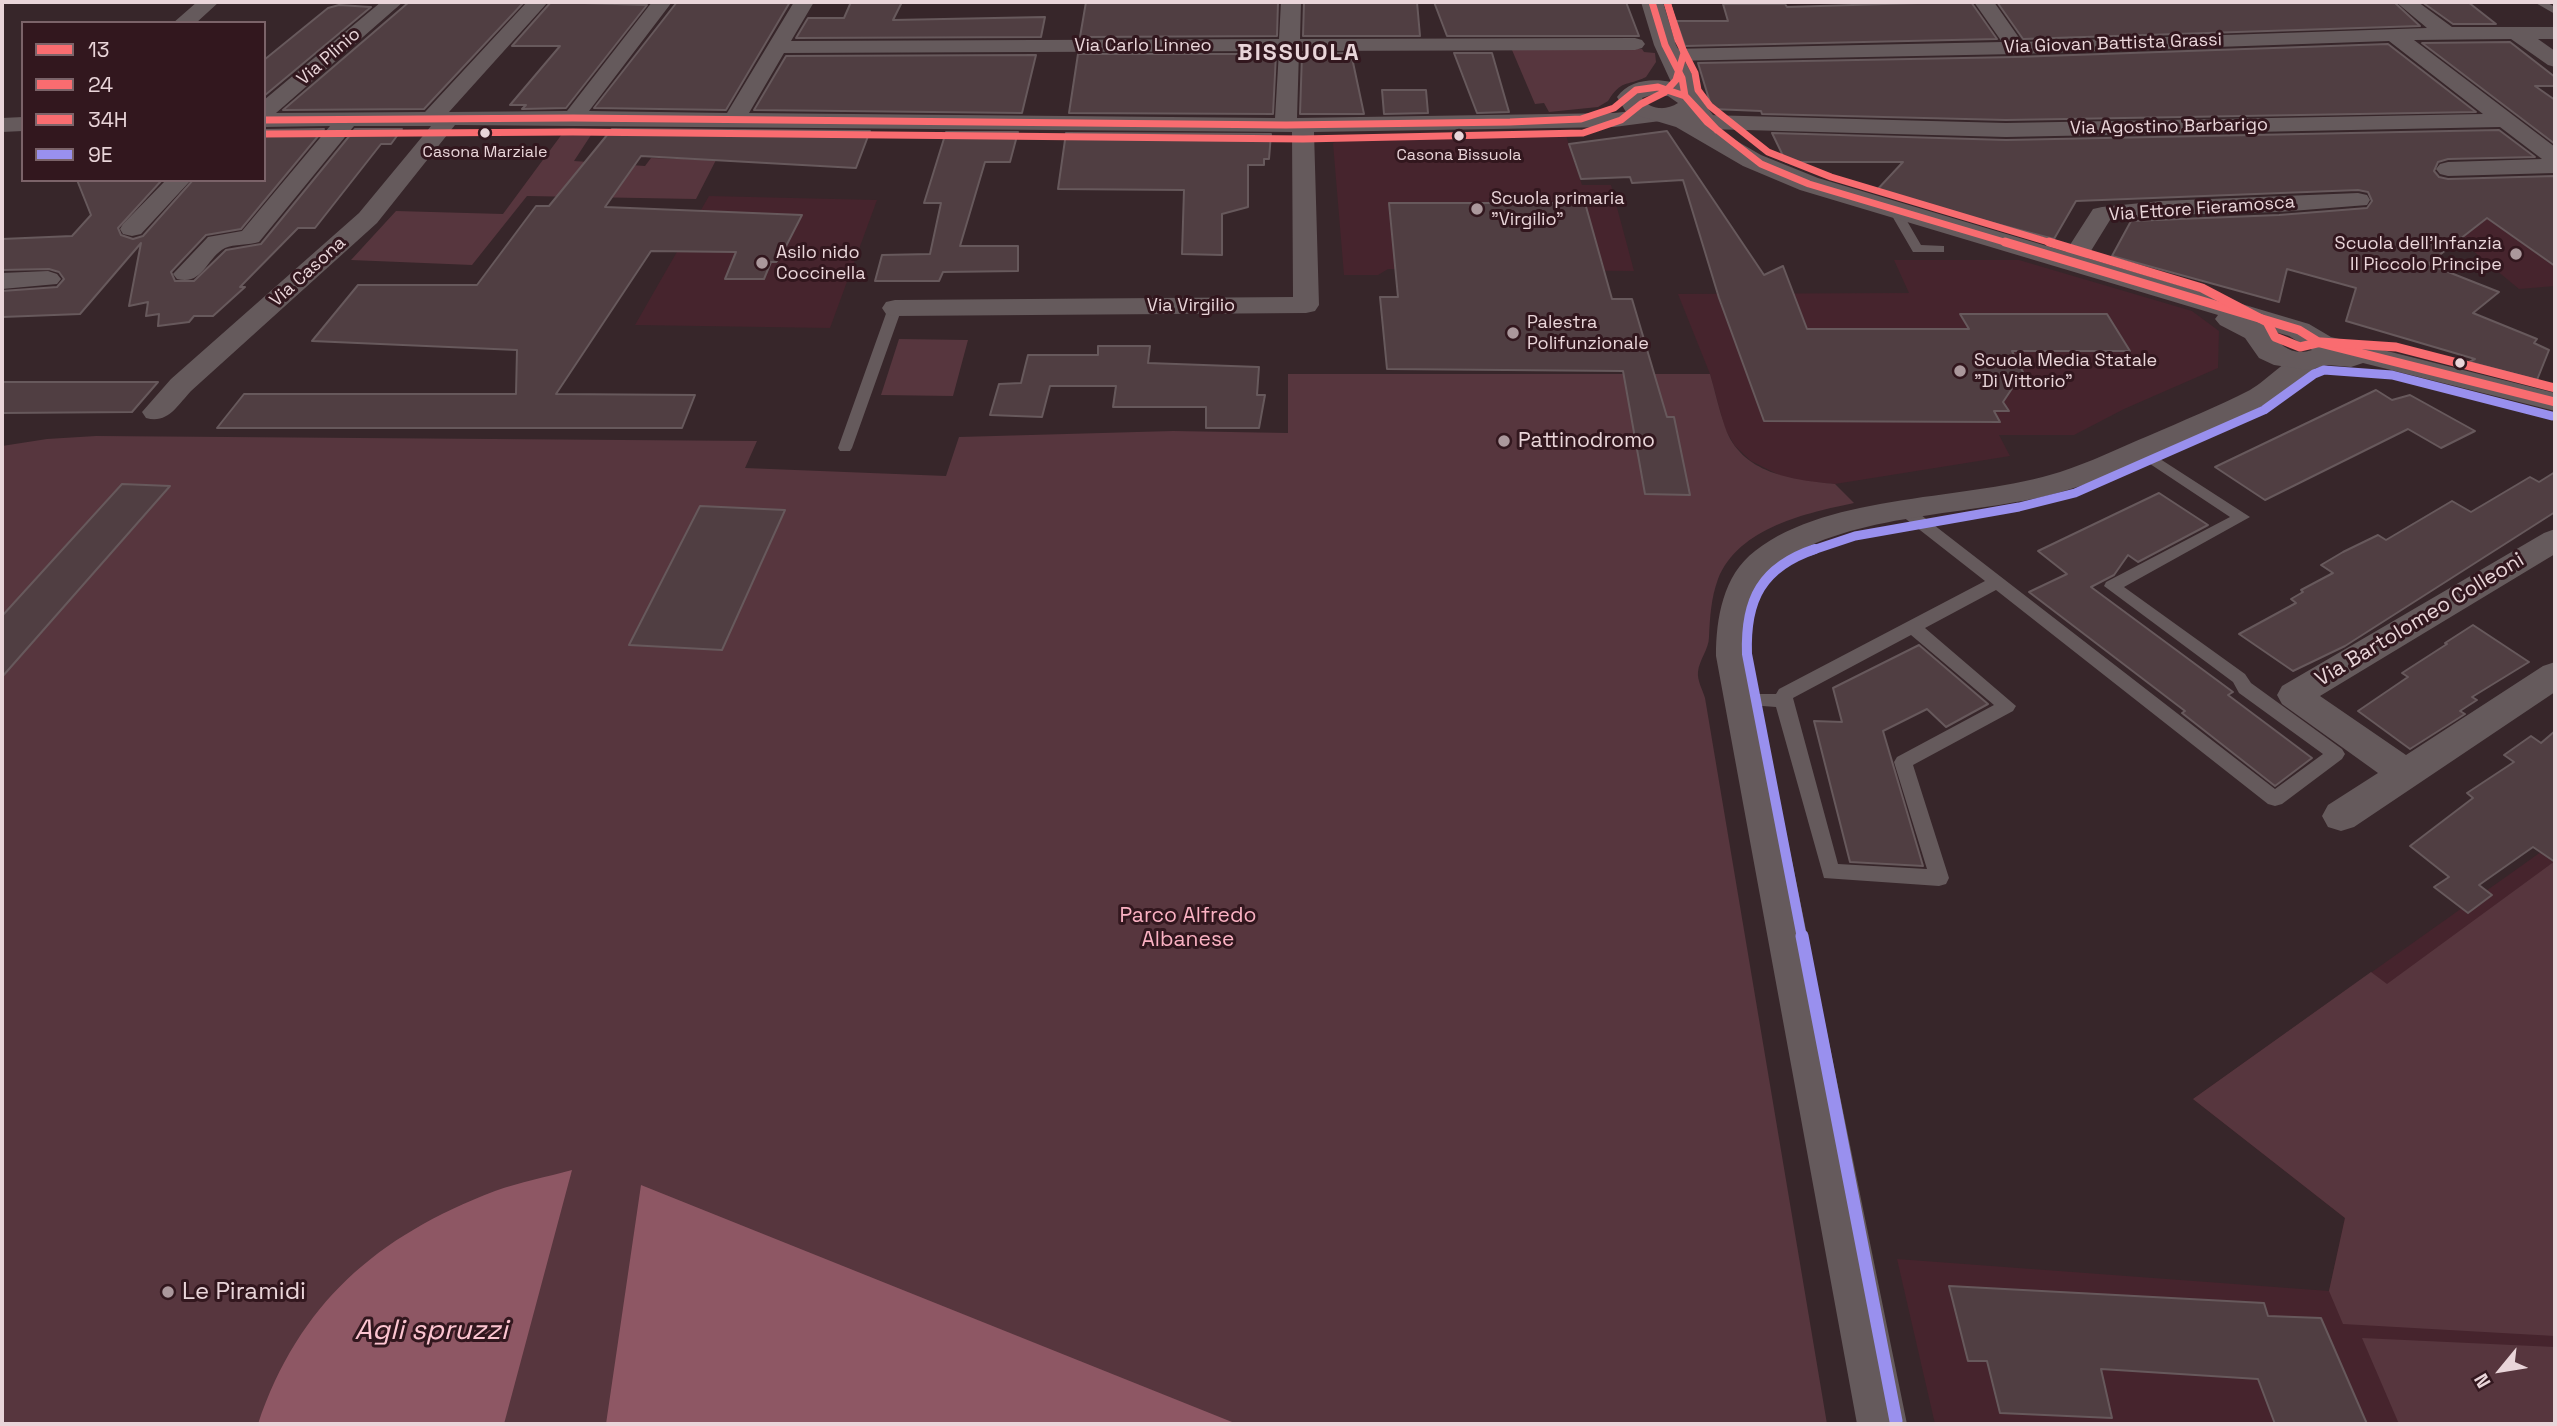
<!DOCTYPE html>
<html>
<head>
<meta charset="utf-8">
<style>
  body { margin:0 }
  #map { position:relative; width:2557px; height:1426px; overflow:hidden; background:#37262a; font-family:"Space Grotesk",sans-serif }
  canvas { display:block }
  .frame { position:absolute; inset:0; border:4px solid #e9d5d9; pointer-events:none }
  .legend { position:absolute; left:21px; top:21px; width:245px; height:161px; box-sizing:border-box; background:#32171e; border:2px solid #7b6369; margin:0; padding:9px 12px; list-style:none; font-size:21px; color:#e9d5d9 }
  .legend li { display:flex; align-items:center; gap:14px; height:35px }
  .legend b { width:35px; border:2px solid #7b6369 }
  .north { position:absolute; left:2466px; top:1335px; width:70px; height:70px; -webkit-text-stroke:5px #32171e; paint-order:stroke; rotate:240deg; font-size:19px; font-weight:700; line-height:28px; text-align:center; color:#e9d5d9 }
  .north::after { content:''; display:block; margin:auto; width:24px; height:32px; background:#e9d5d9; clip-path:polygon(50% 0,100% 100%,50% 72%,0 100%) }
</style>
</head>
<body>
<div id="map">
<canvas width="2557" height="1426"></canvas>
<div class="frame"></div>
<ul class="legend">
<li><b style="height:9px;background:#f96c70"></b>13</li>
<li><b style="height:9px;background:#f96c70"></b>24</li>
<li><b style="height:9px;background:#f96c70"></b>34H</li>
<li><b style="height:9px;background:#9990ee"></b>9E</li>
</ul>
<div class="north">N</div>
</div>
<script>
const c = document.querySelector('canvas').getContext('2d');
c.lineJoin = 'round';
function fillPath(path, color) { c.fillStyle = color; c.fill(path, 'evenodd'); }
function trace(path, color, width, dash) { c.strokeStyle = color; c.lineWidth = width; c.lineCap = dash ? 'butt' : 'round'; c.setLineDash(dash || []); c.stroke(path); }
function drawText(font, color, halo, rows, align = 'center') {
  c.font = font + ' "Space Grotesk",sans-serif'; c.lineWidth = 6; c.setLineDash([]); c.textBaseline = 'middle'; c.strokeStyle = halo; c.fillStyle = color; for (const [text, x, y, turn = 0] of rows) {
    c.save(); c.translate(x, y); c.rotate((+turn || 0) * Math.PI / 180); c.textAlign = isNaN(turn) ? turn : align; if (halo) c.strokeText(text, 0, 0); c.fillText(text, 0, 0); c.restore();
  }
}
const built = new Path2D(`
  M1565 132 1582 185H1611L1634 271 1388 269 1378 275H1344L1333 143 1345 138Z
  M709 196 877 200 830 328 635 325Z
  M2555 214V286L2519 289 2437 221Z
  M1894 260H2019L2192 311 2219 331 2218 368 2124 409 2074 435H1999L2010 456 1835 484 1789 480 1751 461 1735 446 1725 429 1710 374 1678 294 1909 293Z
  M2555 842V1424H1935L1897 1259 2329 1291 2345 1218 2193 1099Z`);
const green = new Path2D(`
  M1642 49 1644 52 1655 53 1656 62 1646 77C1625 87 1622 79 1608 101L1598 107 1549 112 1544 103 1535 104 1512 50Z
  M562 134 591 135 574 161 645 166 651 158 716 160 696 199 527 196 472 265 351 260 396 211 503 214Z
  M899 339 968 340 953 396 881 395Z
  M1288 374H1710C1715 391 1719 410 1725 427 1741 474 1793 480 1835 484L1854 503C1807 513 1739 527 1718 579 1711 598 1710 617 1709 637 1709 649 1699 660 1698 672 1697 680 1703 691 1705 698L1827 1424H2V446L47 439 96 436 757 441 745 468 946 476 959 437 1173 431 1288 433Z
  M2555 861V1336L2343 1324 2329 1291 2345 1218 2193 1099 2371 972 2387 984Z
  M2362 1338 2555 1347V1424H2399Z`);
const water = new Path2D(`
  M572 1170 504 1424H258C299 1303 377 1236 495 1191 520 1182 547 1177 572 1170Z
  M641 1185 1237 1424H606Z`);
const building = new Path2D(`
  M409 2H524L424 109 283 110Z
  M551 2 647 5 566 108 522 109 526 105H510L560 46H512Z
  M677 2H790L726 110 594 108Z
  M851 2H902L893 20 1045 17 1041 37 796 38 808 18H844Z
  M1086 2H1278L1277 36 1080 37Z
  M1304 2H1417L1420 36H1303Z
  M1434 2H1626L1639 36H1447Z
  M1917 2H1971L1997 39 1685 46 1676 21H1728L1723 4H1785L1787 7 1918 3Z
  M1997 2H2394L2420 26 2023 39Z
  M2422 2H2468L2496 24H2453Z
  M339 5 371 7 264 96V60L328 8Z
  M2510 42 2555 77V86H2535L2555 100V144L2422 43Z
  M2388 44 2476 112 2006 120 1762 114 1761 111 1712 109 1698 63 2016 57Z
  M1351 53 1364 114H1300L1302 54Z
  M1454 53H1492L1509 112 1477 113Z
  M1078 54H1276L1273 114 1069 113Z
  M1036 55 1022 113 754 110 786 56Z
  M1382 90H1426L1428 113 1384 114Z
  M324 129 241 229 206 235 171 272 175 281H194L226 250 261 244 355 129H402L391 144H381L315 228H298L240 287H245L213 316H194L189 322 158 326 159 314 146 316 148 302 129 306 141 243 80 314 2 317V291L57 287 64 279 59 272 49 269 2 270V239L72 236 91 215 77 180H162L118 228 121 235 133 239 143 236 193 180H264V130Z
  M612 129 870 131 856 168 641 156 605 207 802 215 781 256 776 262H771L764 279H725L736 252 651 251 556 394 695 395 682 428H217L244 394H516L517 350 312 341 358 285H477L536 206H549Z
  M2499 130 2535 157 2448 159 2438 162 2434 171 2439 177 2448 179 2555 176V266L2487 218 2428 264 2499 292 2473 313 2537 339 2534 343 2549 350 2537 380 2469 362 2475 359 2346 321 2356 288 2287 269 2279 302 2112 256 2131 221 2279 215 2367 208 2372 201 2368 192 2358 190 2076 201 2054 239 1875 192 1903 162H1786L1772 133 2006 140Z
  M1667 131 1764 275 1783 266 1807 329H1969L1960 314H2107L2130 351H2012L2023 372 2003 402 2009 411H1994L2000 422 1764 421 1719 298 1683 180 1632 183 1630 177 1581 179 1569 144Z
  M946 132H1018L1010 162H985L960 246H1018V271L943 272 939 281H875L882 255 930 254 941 203H924Z
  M1066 133 1271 134 1269 159H1264V165H1248V207L1222 214V255L1182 254 1184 190 1058 189Z
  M1389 203H1585L1612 299H1632L1667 417H1674L1690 495 1645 494 1623 371 1387 369 1380 297H1398Z
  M1098 346H1150L1148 363 1259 367 1257 395H1265L1259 428H1206V407H1113L1116 386H1050L1042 417 990 415 999 384 1021 383 1028 355H1098Z
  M2 382H158L132 412 2 413Z
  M2376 390 2392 400 2410 395 2475 431 2441 448 2408 429 2265 500 2215 467Z
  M2555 472V512L2345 646 2293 671 2239 634 2296 603 2291 599 2303 592 2301 590 2333 573 2321 565 2343 552 2378 535 2386 540 2452 501 2471 512 2530 477 2539 482Z
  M122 484 170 486 2 677V616Z
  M2159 493 2208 525 2138 562 2128 555 2114 575 2091 587 2233 692 2228 695 2312 758 2275 786 2182 713 2185 711 2029 592 2067 574 2038 551Z
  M700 506 785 510 722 650 629 645Z
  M2473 625 2529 662 2472 697 2477 700 2460 711 2465 714 2410 749 2358 711 2408 677 2402 673 2447 644 2445 643Z
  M1919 645 1988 704 1946 727 1927 709 1883 731 1923 866 1850 862 1814 721 1842 722 1833 688Z
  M2555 731V862L2533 847 2479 885 2492 895 2468 913 2434 887 2449 877 2410 846 2473 798 2467 793 2514 762 2504 755 2531 736 2541 743Z
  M1949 1286 2264 1303 2268 1316 2321 1318 2367 1424H2275L2258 1379 2101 1369 2112 1418 2000 1413 1987 1361H1968Z`);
const service = new Path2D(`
  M2534 2H2546L2555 7V14Z
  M1894 205 1900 209 1921 245 1944 246V252H1913L1888 209Z
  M895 304 902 308 852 448 850 451H840L838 448 888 308Z
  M2140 446 2250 517 2124 587 2245 674 2251 683 2342 749 2345 754 2342 759 2282 804 2275 806 2268 804 1996 590 1925 628 2016 706 2013 711 1913 765 1949 878 1946 884 1939 886 1824 878 1776 707 1736 704 1733 699 1736 694H1776L1779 689 1985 581 1902 516 1899 512 1907 507 1912 508 2275 789 2323 754 2239 693 2233 682 2104 586 2106 582 2230 517 2135 454 2133 451 2135 448ZM1911 635 1994 705 1897 757 1894 762 1927 869 1838 864 1793 698Z`);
const minor = new Path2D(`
  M197 2H219L196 23H173Z
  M381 2H403L276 113 425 112 527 2H548L449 112 567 111 652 2H672L589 111 727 113 794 2H814L791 41 1279 39 1281 2H1301L1300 39 1635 38 1642 40 1645 44 1642 48 1635 50 1299 51 1297 118 1614 113 1660 108 1668 110 1671 115 1668 120 1614 127 1314 132 1319 305 1315 311 1306 313 895 316 886 314 882 308 886 302 895 300 1293 297 1292 132 455 125 377 223 191 391C177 406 168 424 146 418L142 412 171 379 359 213 431 126H354L259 242C249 245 234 244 225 248 206 258 203 286 177 279L173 274 208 237 242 231 330 126 264 127V100ZM1279 51 1275 118 749 113 784 53Z
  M1974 2H1994L2022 42 2427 28 2396 2H2418L2452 27H2555V39H2538L2555 51V67L2548 65 2511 39 2414 40 2555 147V173L2448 176 2440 174 2436 169 2440 164 2448 162 2542 159 2500 127 2006 137 1707 129 1693 132 1685 130 1682 125 1685 120 1707 115 2006 123 2483 114 2389 41 2016 54 1670 61 1663 59 1660 55 1663 51 1670 49 2002 42Z
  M23 117V131L2 132V118Z
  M166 180H191L141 234 132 236 123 234 120 229 123 224Z
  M2358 193 2367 195 2370 200 2367 205 2279 212 2161 215 2110 220 2081 267 2072 270 2063 267 2059 262 2093 209 2102 207 2161 201Z
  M48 271 57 274 61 279 57 284 2 289V273Z
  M2307 353 2317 355 2321 361C2300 391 2251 412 2219 427 2163 452 2106 481 2046 496 1969 515 1836 515 1776 567 1751 589 1749 625 1750 656L1907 1424H1857L1716 656C1716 619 1723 575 1755 551 1831 492 1970 501 2060 472 2091 462 2119 448 2148 436 2182 421 2217 407 2250 390 2269 379 2285 358 2307 353Z
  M2555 529V554L2320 696 2406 755 2543 666 2555 662V692L2354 827 2341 831 2328 827 2322 816 2328 805 2378 773 2282 704 2277 695 2282 686 2544 533Z`);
const tertiary = new Path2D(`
  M1641 2H1663L1676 45 1694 78 1697 94 1716 119 1709 125 1761 155 1818 178 2309 324 2331 337 2555 393V411L2363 363 2351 367 2328 365 2308 370 2274 365 2259 358 2245 338 2220 325 2215 319 2218 315 1800 190 1743 166 1676 127 1626 112 1617 97C1629 80 1652 78 1671 82L1654 45ZM1654 94 1668 96 1678 103C1666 111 1650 110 1642 98ZM2272 331 2289 336 2312 350C2294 356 2279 347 2272 331Z`);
const bus1Far1 = new Path2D(`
  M1652 2 1665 45 1682 78 1685 96 1717 130
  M264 120 573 118 1286 125 1510 122 1581 119 1614 108 1636 90 1658 87 1685 96 1707 122 1761 164 1809 184 2011 244`);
const bus1 = new Path2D(`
  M2005 242 2299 330 2320 343 2555 402`);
const bus2 = new Path2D(`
  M264 134 573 132 1303 139 1583 133 1621 120 1641 104 1665 92 1676 80 1684 53 1667 2`);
const bus3Far1 = new Path2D(`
  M1667 2 1678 40 1695 73 1698 90 1710 106 1768 152 1831 177 2055 244`);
const bus3 = new Path2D(`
  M2049 242 2202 288 2267 322 2275 337 2300 347 2321 342 2396 347 2555 388`);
const bus4Far2 = new Path2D(`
  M1810 551 1855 536 2019 507 2075 493 2264 410 2314 374 2324 370 2392 375 2552 416`);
const bus4Far1 = new Path2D(`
  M1802 938 1747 654C1745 599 1762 567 1815 549`);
const bus4 = new Path2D(`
  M1802 936 1896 1421`);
const markers = [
  [485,133,6,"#e9d5d9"],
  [1459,136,6,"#e9d5d9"],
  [1477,209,7,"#ab989c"],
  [2516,254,7,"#ab989c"],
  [762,263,7,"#ab989c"],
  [1513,333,7,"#ab989c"],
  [2460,363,6,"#e9d5d9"],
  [1960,371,7,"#ab989c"],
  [1504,441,7,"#ab989c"],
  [168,1292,7,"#ab989c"]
];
const farBusnames = [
  ["Casona Marziale",485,153],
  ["Casona Bissuola",1459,156]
];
const farStreetnames = [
  ["Via Giovan Battista Grassi",2113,44,-2],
  ["Via Carlo Linneo",1143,46],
  ["Via Plinio",329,57,-41],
  ["Via Agostino Barbarigo",2169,127,-1],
  ["Via Ettore Fieramosca",2202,209,-4],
  ["Via Casona",308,272,-42],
  ["Via Virgilio",1191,306]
];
const farPoinames = [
  ["Scuola primaria",1491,199],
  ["\"Virgilio\"",1491,220],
  ["Scuola dell'Infanzia",2502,244,"right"],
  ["Il Piccolo Principe",2502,265,"right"],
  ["Asilo nido",776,253],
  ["Coccinella",776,274],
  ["Palestra",1527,323],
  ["Polifunzionale",1527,344],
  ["Scuola Media Statale",1974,361],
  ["\"Di Vittorio\"",1974,382]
];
const poiNames = [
  ["Pattinodromo",1518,441]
];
const streetNames = [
  ["Via Bartolomeo Colleoni",2420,620,-31]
];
const parkNames = [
  ["Parco Alfredo",1188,916],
  ["Albanese",1188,940]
];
const farDistrictnames = [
  ["BISSUOLA",1299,54]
];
const nearPoinames = [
  ["Le Piramidi",182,1292]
];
const nearWaternames = [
  ["Agli spruzzi",431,1331]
];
fillPath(built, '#46242d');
fillPath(green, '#57363e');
fillPath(water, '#8e5764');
fillPath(building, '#503e42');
trace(building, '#67595c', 2);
fillPath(service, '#655a5c');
fillPath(minor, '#655a5c');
fillPath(tertiary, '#655a5c');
trace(bus1Far1, '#f96c70', 7);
trace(bus1, '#f96c70', 9);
trace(bus2, '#f96c70', 7);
trace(bus3Far1, '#f96c70', 7);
trace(bus3, '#f96c70', 9);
trace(bus4Far2, '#9990ee', 9);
trace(bus4Far1, '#9990ee', 10);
trace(bus4, '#9990ee', 13);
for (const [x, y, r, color] of markers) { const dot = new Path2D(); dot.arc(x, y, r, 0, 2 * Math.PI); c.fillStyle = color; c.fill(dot); trace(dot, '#32171e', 2.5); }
drawText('16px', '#e9d5d9', '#32171e', farBusnames);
drawText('18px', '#e9d5d9', '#32171e', farStreetnames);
drawText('18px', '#e9d5d9', '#32171e', farPoinames, 'left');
drawText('21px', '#e9d5d9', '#32171e', poiNames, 'left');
drawText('21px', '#e9d5d9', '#32171e', streetNames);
drawText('21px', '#fbb2c3', '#32171e', parkNames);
c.letterSpacing = '2px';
drawText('bold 23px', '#e9d5d9', '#32171e', farDistrictnames);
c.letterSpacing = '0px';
drawText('24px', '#e9d5d9', '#32171e', nearPoinames, 'left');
drawText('italic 28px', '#fdc5d1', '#32171e', nearWaternames);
</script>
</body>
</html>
